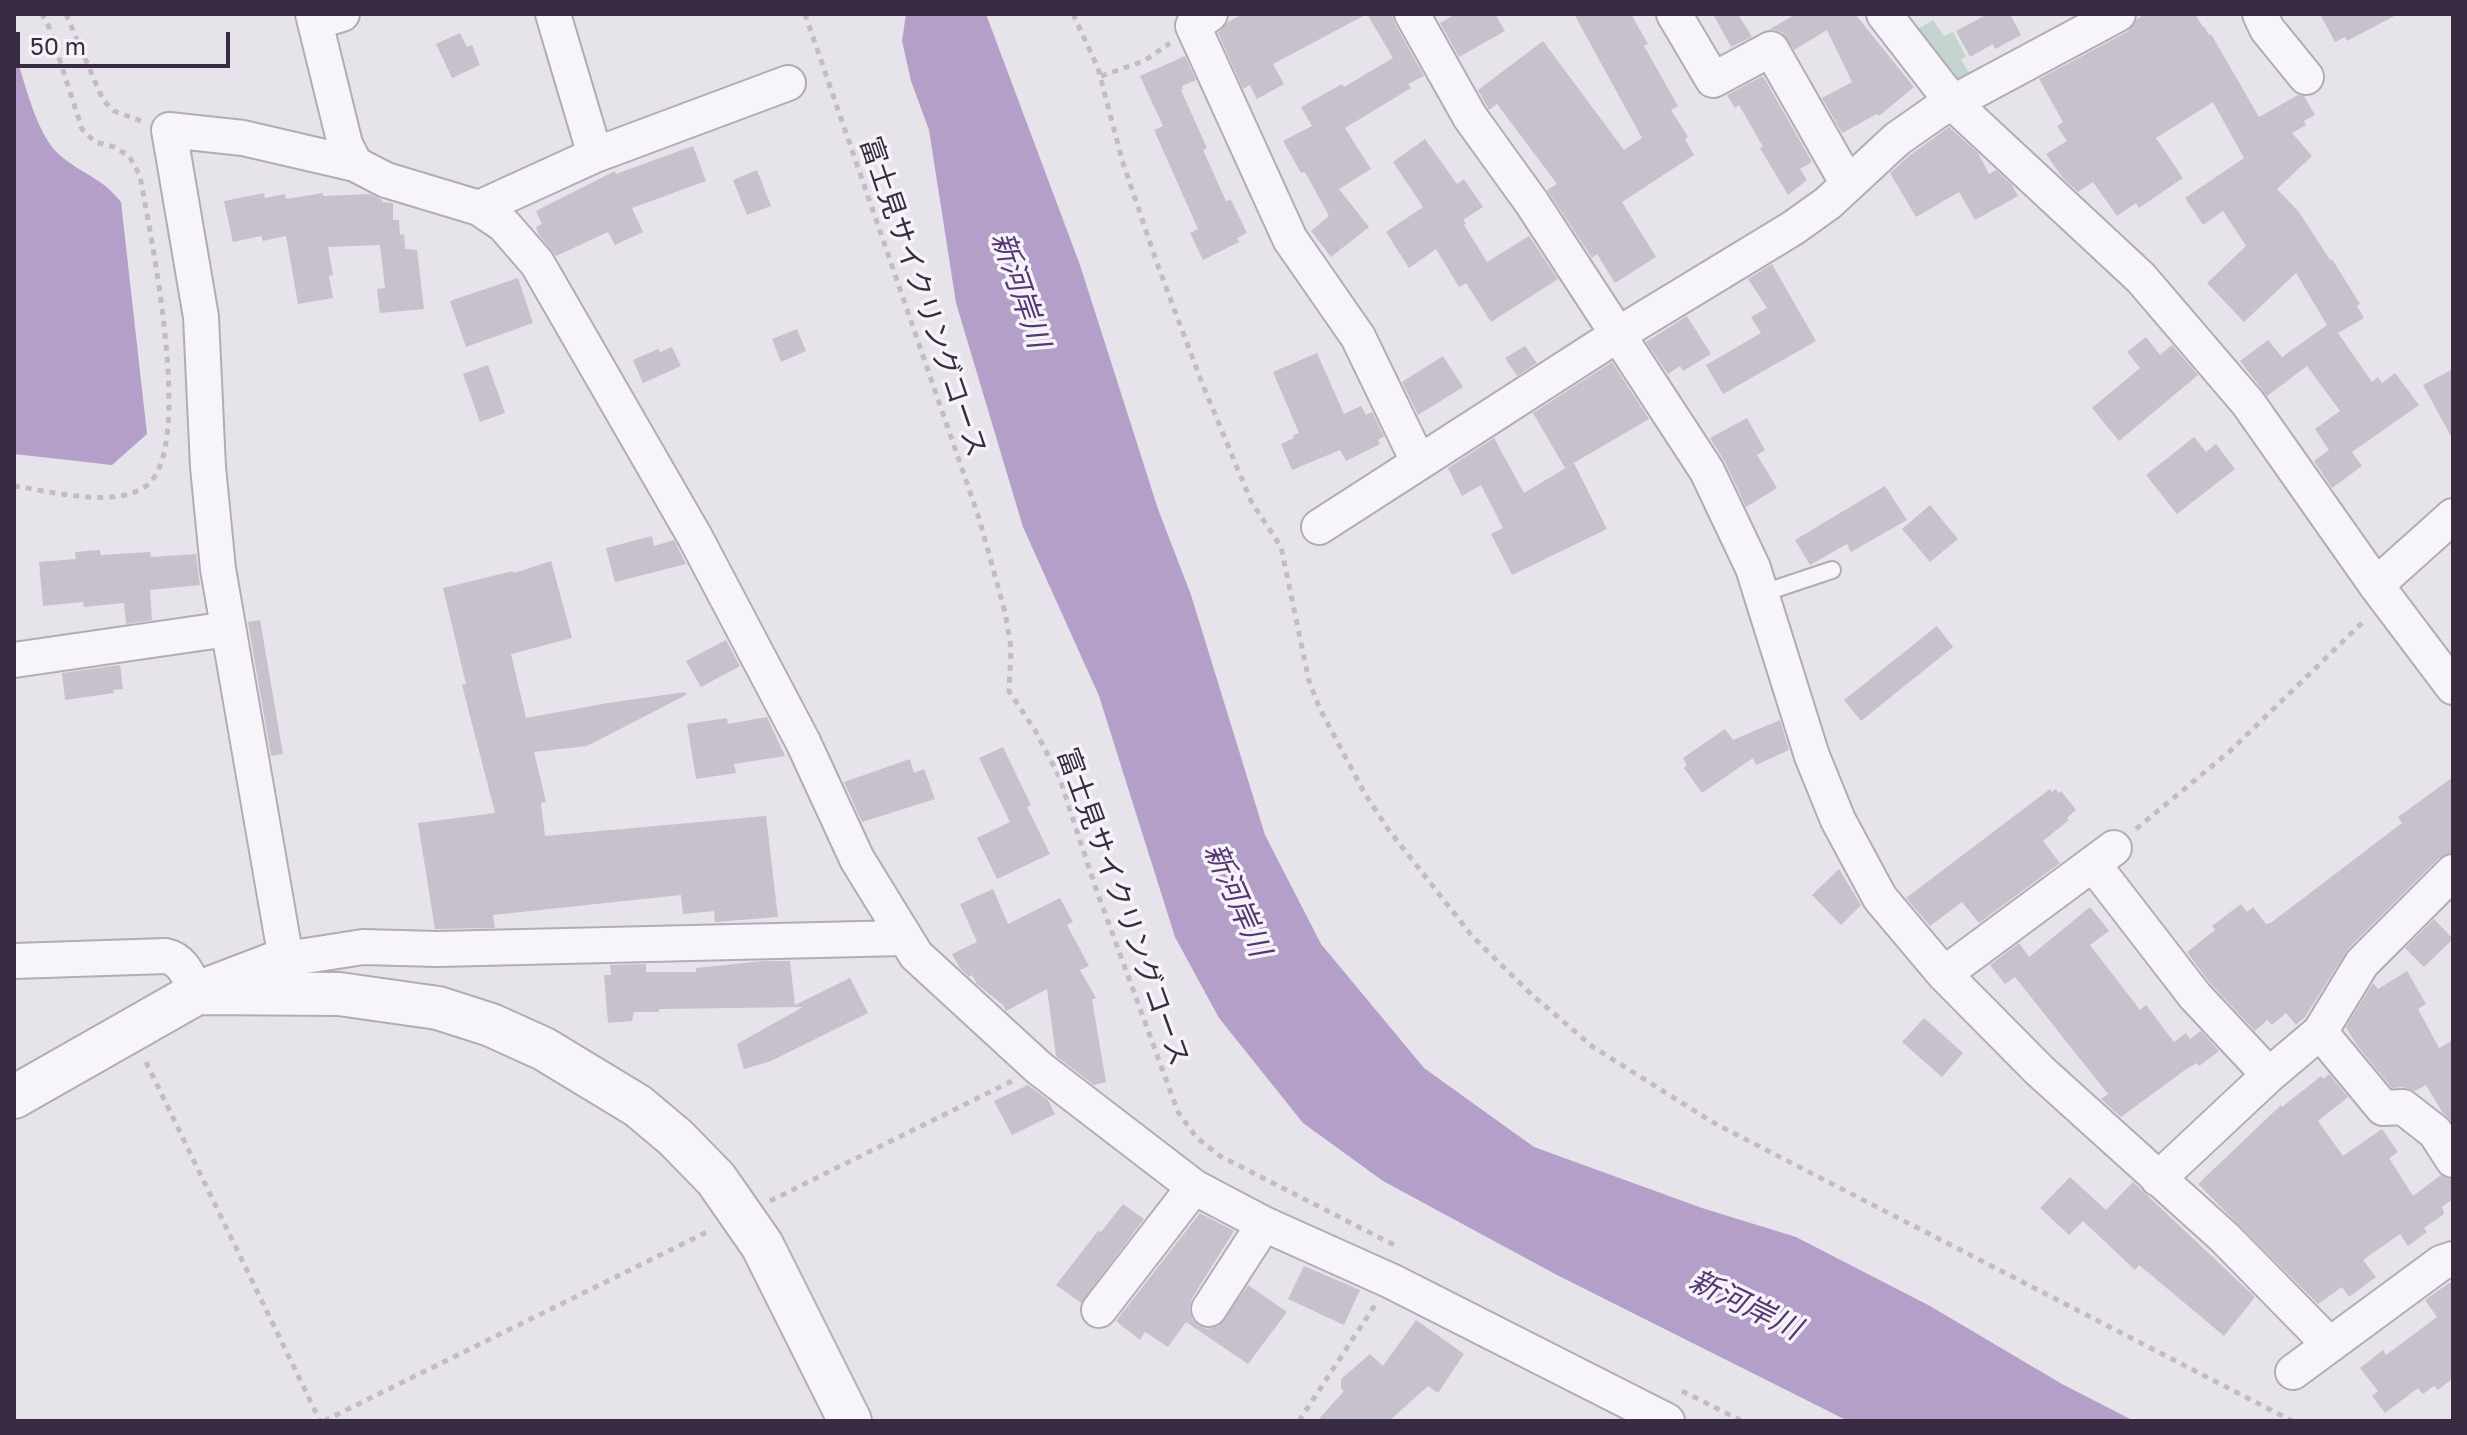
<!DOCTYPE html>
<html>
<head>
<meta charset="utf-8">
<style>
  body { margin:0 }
  #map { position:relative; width:2467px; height:1435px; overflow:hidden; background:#e7e3ea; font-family:"Golos Text",sans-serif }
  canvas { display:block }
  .frame { position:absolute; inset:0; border:16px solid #382b42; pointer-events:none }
  .scale { position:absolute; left:16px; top:32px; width:214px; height:36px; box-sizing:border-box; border:4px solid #382b42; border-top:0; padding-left:10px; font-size:24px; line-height:28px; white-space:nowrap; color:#382b42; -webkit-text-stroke:6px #f5f2f8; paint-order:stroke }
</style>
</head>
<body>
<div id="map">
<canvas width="2467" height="1435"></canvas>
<div class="frame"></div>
<div class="scale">50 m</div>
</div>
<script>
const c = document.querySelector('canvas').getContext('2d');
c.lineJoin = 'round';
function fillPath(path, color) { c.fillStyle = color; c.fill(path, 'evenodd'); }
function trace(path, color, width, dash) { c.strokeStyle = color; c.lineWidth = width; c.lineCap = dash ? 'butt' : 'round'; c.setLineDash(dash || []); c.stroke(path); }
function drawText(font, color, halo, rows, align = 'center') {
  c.font = font + ' "Golos Text","Noto Sans JP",sans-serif'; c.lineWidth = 7; c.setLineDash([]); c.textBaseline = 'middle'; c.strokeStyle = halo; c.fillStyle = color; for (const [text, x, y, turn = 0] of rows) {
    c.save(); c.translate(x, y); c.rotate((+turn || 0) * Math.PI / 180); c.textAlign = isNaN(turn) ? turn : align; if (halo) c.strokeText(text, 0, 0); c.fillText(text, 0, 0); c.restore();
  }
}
const green = new Path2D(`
  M1933 20 1944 36 1953 32 1966 56 1961 60 1972 77 1953 87 1909 34Z`);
const water = new Path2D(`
  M906 14H986L1080 265 1158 509 1191 595 1265 835 1321 944 1424 1068 1534 1147 1702 1208 1796 1237 1930 1306 2062 1384 2134 1421H1848L1557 1275 1383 1181 1303 1123 1219 1018 1175 937 1099 696 1023 527 956 303 929 130 911 81 902 41Z
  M14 50C25 81 36 137 62 157 85 176 101 177 121 202L147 434 112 465 14 454Z`);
const building = new Path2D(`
  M1243 14H1392L1395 24 1424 76 1408 84 1411 88 1345 128 1371 169 1339 189 1369 227 1331 257 1311 231 1329 216 1305 172 1301 173 1283 141 1312 126 1301 107 1342 84 1344 87 1393 58 1367 14 1273 64 1284 84 1257 99 1250 85 1243 89 1218 33 1228 22Z
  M1456 14H1495L1505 31 1459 57 1440 23Z
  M1574 14H1631L1648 44 1644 46 1678 106 1671 110 1688 137 1685 139 1694 155 1622 202 1656 257 1615 283 1597 254 1592 258 1547 190 1557 184 1497 104 1489 110 1478 90 1543 41 1624 150 1642 138Z
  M1713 14H1738L1752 37 1731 47Z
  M1796 14H1855L1914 87 1879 116 1877 114 1842 133 1822 98 1852 82 1827 30 1794 50 1782 32 1770 29Z
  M1988 14H2010L2021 35 1995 49 1993 44 1970 57 1956 31Z
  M2146 14H2195L2203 27 2204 26 2209 35 2211 34 2259 117 2298 95 2304 96 2315 115 2304 121 2306 125 2292 133 2312 156 2277 189 2299 212 2330 260 2332 259 2360 304 2357 306 2364 318 2338 333 2372 382 2378 377 2382 383 2395 373 2419 405 2352 452 2362 466 2332 488 2314 461 2329 450 2315 429 2340 411 2307 366 2267 396 2240 361 2268 340 2282 357 2327 325 2296 273 2244 322 2207 283 2246 246 2223 211 2203 225 2185 198 2244 158 2213 102 2156 138 2183 178 2139 208 2136 203 2117 216 2093 182 2078 192 2063 178 2046 154 2067 141 2057 126 2063 122 2039 79 2127 32 2137 19Z
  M2320 14H2398L2347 41 2345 37 2335 42Z
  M460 33 467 47 472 45 480 65 452 78 436 44Z
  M1185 56 1196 80 1182 86 1183 89 1181 90 1207 148 1203 150 1226 201 1231 200 1247 233 1237 238 1239 242 1203 260 1190 233 1198 229 1154 130 1163 126 1140 76Z
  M1763 76 1812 162 1800 169 1807 180 1788 195 1760 148 1763 147 1739 105 1735 108 1727 95Z
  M1949 127 1978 153 1989 174 1996 170 2012 185 2018 196 1975 220 1959 192 1916 217 1890 173 1910 155Z
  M1425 139 1457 184 1464 179 1483 207 1463 220 1466 223 1464 225 1487 262 1529 236 1558 279 1491 322 1466 283 1459 287 1436 249 1409 268 1386 232 1423 207 1393 162Z
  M693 146 706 181 632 208 643 232 615 245 608 232 556 256 539 235 536 227 542 224 536 211 615 171 616 174Z
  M757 170 771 206 747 215 733 180Z
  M264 193 265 198 285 194 286 199 323 193V196L370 194 382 200V202L393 203V220H399L400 235 404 234 405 249 417 250 424 309 380 313 377 289 385 288 380 245 328 247 333 275 329 276 333 298 298 304 286 236 263 241 261 236 233 242 224 201Z
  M1772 264 1816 341 1723 394 1706 365 1761 333 1751 317 1767 308 1748 279Z
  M518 278 533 323 466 347 450 301Z
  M1687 316 1711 354 1683 371 1680 366 1668 374 1646 342Z
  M797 329 806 351 781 362 772 339Z
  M2146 337 2160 355 2172 345 2198 375 2119 441 2092 408 2140 368 2127 352Z
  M1525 346 1537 363 1517 376 1505 358Z
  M672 347 681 366 643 383 633 360 658 349 660 352Z
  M1317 353 1344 414 1361 406 1366 415 1372 412 1384 436 1378 440 1380 444 1346 461 1340 450 1292 470 1281 444 1294 438 1293 435 1299 433 1273 372Z
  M1443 356 1463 387 1418 415 1402 382Z
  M1612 362 1649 419 1565 468 1533 413Z
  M488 365 505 413 480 422 463 374Z
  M2453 369V440L2423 385Z
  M1747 418 1765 450 1757 455 1777 488 1746 507 1725 462 1710 438Z
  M2194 437 2206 452 2216 444 2235 469 2177 514 2146 475Z
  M1494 438 1524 493 1574 463 1607 529 1512 575 1491 534 1503 528 1481 485 1462 496 1448 468Z
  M1885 486 1907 520 1851 552 1847 544 1810 565 1795 540Z
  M1930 505 1958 539 1930 562 1902 529Z
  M652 536 654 546 674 540 686 564 615 582 606 548Z
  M100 550 101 555 150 552 151 557 196 554 200 585 150 590 152 620 126 624 124 603 84 607 83 602 43 606 39 562 76 559 75 552Z
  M551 561 572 638 511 654 526 718 608 703 685 692 686 695 587 746 534 752 546 802 541 803 545 836 766 816 778 917 715 922 714 911 683 914 681 895 493 915 495 928 435 929 418 823 495 813 462 685 466 684 443 588 513 571 514 573Z
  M260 620 283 754 271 756 248 622Z
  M1937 626 1953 647 1861 721 1844 700Z
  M726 640 740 666 701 687 686 661Z
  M120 665 123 689 113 690 114 693 65 700 62 673Z
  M767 717 785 756 734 764 736 773 696 779 687 724 727 718 728 724Z
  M1780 720 1789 750 1756 765 1753 758 1702 793 1684 768 1687 765 1683 758 1725 729 1733 740Z
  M1003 747 1031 805 1027 807 1050 854 997 879 977 838 1010 822 979 758Z
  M910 759 914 773 924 769 935 799 862 822 844 782Z
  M2453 777V853L2439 858 2348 949 2305 1017 2296 1025 2286 1013 2272 1025 2267 1020 2255 1031 2210 983 2187 952 2215 930 2212 926 2241 904 2247 912 2253 907 2266 924 2272 922 2402 823 2398 817Z
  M2050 789 2052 792 2055 789 2059 793 2061 791 2076 810 2067 818 2069 820 2043 841 2060 863 1979 923 1962 902 1930 926 1906 898Z
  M1839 869 1861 905 1841 925 1812 895Z
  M993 889 1008 924 1060 898 1073 922 1067 925 1089 966 1080 970 1096 998 1092 1000 1106 1082 1094 1085 1056 1056 1047 989 1006 1011 1003 1005 977 984 972 975 969 977 959 967 952 954 977 942 960 904Z
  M2090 907 2109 931 2090 945 2140 1010 2146 1005 2174 1042 2186 1033 2190 1039 2201 1031 2219 1051 2199 1066 2197 1063 2185 1070 2121 1117 2101 1099 2108 1094 2015 977 2005 984 1990 965 2019 943 2029 957Z
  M2434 919 2453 939 2424 967 2405 948Z
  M763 961H790L795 1005 850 978 868 1013 771 1061 744 1069 737 1044 803 1007 659 1009V1012H634L632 1021 608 1023 604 975H611L610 965 646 964V972H696V968Z
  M2407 971 2426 1004 2418 1009 2439 1048 2453 1040V1123L2442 1112 2426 1085 2415 1091 2403 1087 2392 1088 2356 1044 2346 1027 2373 983 2378 989Z
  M1924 1018 1963 1053 1942 1077 1902 1042Z
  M2329 1074 2348 1097 2318 1121 2343 1156 2382 1129 2398 1152 2389 1158 2413 1196 2441 1175 2453 1180V1199L2442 1207 2444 1214 2424 1228 2427 1232 2408 1246 2400 1234 2363 1260 2376 1277 2349 1297 2342 1287 2318 1304 2198 1184 2281 1105 2282 1107 2321 1076 2323 1079Z
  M1028 1085 1048 1100 1055 1114 1012 1135 994 1101Z
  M2070 1177 2106 1210 2133 1182 2255 1297 2224 1336 2139 1265 2135 1270 2083 1221 2069 1235 2040 1208Z
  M1123 1204 1144 1219 1081 1303 1056 1285 1098 1231 1101 1232Z
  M1200 1213 1234 1231 1192 1298 1189 1309 1192 1319 1198 1325 1207 1329 1219 1326 1248 1285 1287 1312 1248 1364 1186 1322 1168 1347 1145 1332 1140 1340 1116 1321Z
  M1304 1266 1360 1290 1344 1325 1288 1299Z
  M2453 1280V1378L2438 1390 2434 1386 2423 1394 2418 1388 2385 1413 2372 1396 2378 1391 2360 1368 2383 1350 2386 1355 2437 1317 2425 1300Z
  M1416 1320 1464 1354 1438 1393 1428 1386 1389 1421H1317L1344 1391 1341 1389V1379L1370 1354 1383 1366Z`);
const path = new Path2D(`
  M66 14 103 100 114 111 141 121
  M805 14 979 518 1005 612 1011 648 1009 691 1036 732 1059 776 1095 886 1178 1112 1196 1137 1220 1156 1398 1247
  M1073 14 1098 68 1122 160 1158 266 1202 383 1251 501 1281 547 1309 681 1320 709 1365 794 1388 829 1472 936 1531 994 1593 1047 1714 1123 2292 1421
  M1101 76 1144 61 1170 43
  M14 486C50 491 114 509 146 486 196 450 150 233 140 176L129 156 114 147 95 142 82 129 49 27 42 14
  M2136 829 2229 752 2365 620
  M146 1062 320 1421
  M770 1201 1012 1081
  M1682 1391 1742 1421
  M324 1421 711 1230
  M1299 1421 1375 1305`);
const service = new Path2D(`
  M1763 593 1832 570`);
const minor = new Path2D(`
  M313 14 345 144 355 164
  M553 14 595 155
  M1210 14 1193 26 1290 239 1358 337 1418 461
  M1412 14 1470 117 1532 203 1707 471 1753 568 1812 756 1838 820 1880 898 1944 974 2040 1071 2225 1238 2330 1345
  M1674 14 1713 80 1771 49 1848 184
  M1884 14 1953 103 2141 278 2248 403 2376 585 2453 687
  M2260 14 2267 29 2306 77
  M315 22 342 14
  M479 208 595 155 788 83
  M1319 527 1617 335 1793 228 1828 203 1897 139 1937 111 2118 14
  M2376 585 2453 516
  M14 660 228 629
  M2093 864 2195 996 2269 1075
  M903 938 438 949 363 947 286 959 218 569 208 467 201 317 169 130 243 138 355 164 386 180 479 208 504 225 537 263 695 537 803 742 857 859 916 955 1039 1068 1194 1187 1264 1224 1391 1281 1667 1421
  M14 961 166 956C184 960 189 978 197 993
  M1944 974 2114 848
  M2320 1032 2383 1108 2403 1107 2435 1132 2453 1160
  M2158 1179 2269 1075 2320 1032 2362 963 2453 872
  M1209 1309 1264 1224
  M1099 1310 1194 1187
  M2293 1372 2441 1263 2453 1259`);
const tertiary = new Path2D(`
  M197 993 339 994 438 1008 491 1025 544 1049 638 1106 676 1138 716 1179 762 1245 850 1421
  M14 1097 197 993 286 959`);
const streetNames = [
  ["富士見サイクリングコース",923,297,71],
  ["富士見サイクリングコース",1123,907,70]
];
const waterNames = [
  ["新河岸川",1020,290,71],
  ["新河岸川",1237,900,66],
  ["新河岸川",1745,1305,26]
];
fillPath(green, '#c4d4cf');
fillPath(water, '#b39fc8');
fillPath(building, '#c7c0cd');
trace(service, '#b2acb8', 20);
trace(minor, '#b2acb8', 38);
trace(tertiary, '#b2acb8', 46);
trace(path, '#c2bcc6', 5, [6, 6]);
trace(service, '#f7f5f9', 16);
trace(minor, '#f7f5f9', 34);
trace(tertiary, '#f7f5f9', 42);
drawText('28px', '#382b42', '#f5f2f8', streetNames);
drawText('italic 30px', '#563774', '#f5f2f8', waterNames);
</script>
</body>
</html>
